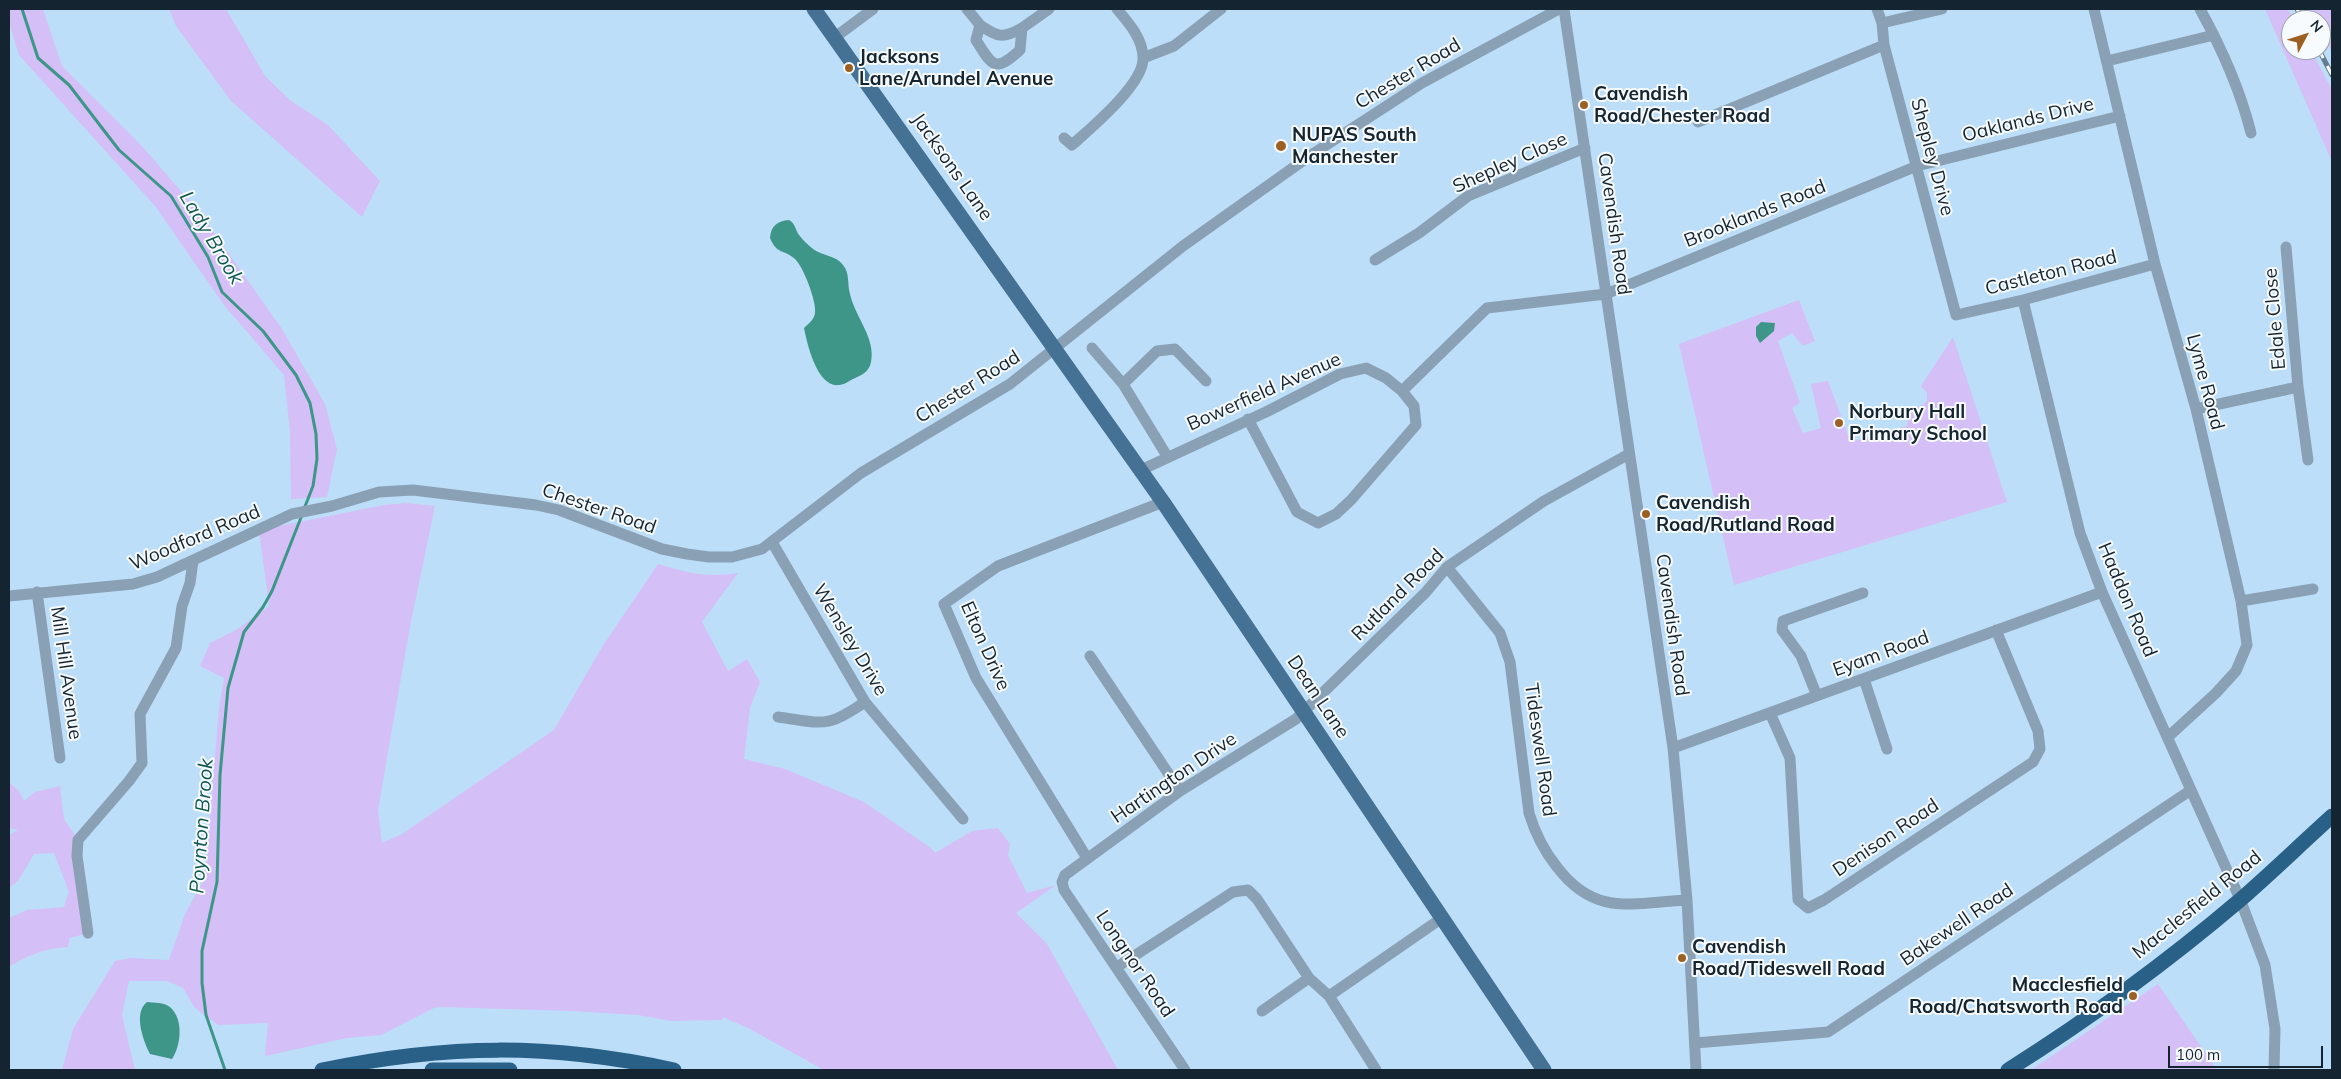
<!DOCTYPE html>
<html>
<head>
<meta charset="utf-8">
<style>
  body { margin:0 }
  #map { position:relative; width:2341px; height:1079px; overflow:hidden; background:#bddef8; font-family:Mulish,sans-serif }
  canvas { display:block }
  .frame { position:absolute; inset:0; border:10px solid #142430; pointer-events:none }
  .north { position:absolute; left:2281px; top:10px; width:50px; height:50px; box-sizing:border-box; background:#f7fbfe; border:1px solid #9ca5ac; border-radius:50%; rotate:50deg; font-size:14px; font-weight:700; line-height:20px; text-align:center; color:#142430 }
  .north::after { content:''; display:block; margin:auto; width:18px; height:22px; background:#9c6022; clip-path:polygon(50% 0,100% 100%,50% 72%,0 100%) }
  .scale { position:absolute; left:2168px; top:1046px; width:155px; height:22px; box-sizing:border-box; border:2px solid #142430; border-top:0; padding-left:6px; font-size:15px; line-height:18px; white-space:nowrap; color:#142430; -webkit-text-stroke:4px #f7fbfe; paint-order:stroke }
</style>
</head>
<body>
<div id="map">
<canvas width="2341" height="1079"></canvas>
<div class="frame"></div>
<div class="north">N</div>
<div class="scale">100 m</div>
</div>
<script>
const c = document.querySelector('canvas').getContext('2d');
c.lineJoin = 'round';
function fillPath(path, color) { c.fillStyle = color; c.fill(path, 'evenodd'); }
function trace(path, color, width, dash) { c.strokeStyle = color; c.lineWidth = width; c.lineCap = dash ? 'butt' : 'round'; c.setLineDash(dash || []); c.stroke(path); }
function drawText(font, color, halo, rows, align = 'center') {
  c.font = font + ' Mulish,sans-serif'; c.lineWidth = 4; c.setLineDash([]); c.textBaseline = 'middle'; c.strokeStyle = halo; c.fillStyle = color; for (const [text, x, y, turn = 0] of rows) {
    c.save(); c.translate(x, y); c.rotate((+turn || 0) * Math.PI / 180); c.textAlign = isNaN(turn) ? turn : align; if (halo) c.strokeText(text, 0, 0); c.fillText(text, 0, 0); c.restore();
  }
}
const green = new Path2D(`
  M9 9H43L62 66 140 144 200 213 282 329 325 404 337 449 327 497 291 499 290 432 284 375 224 305 155 206 19 55 9 23Z
  M169 9H226L265 76 291 101 328 125 380 181 362 217 231 101 176 26Z
  M2265 9H2288L2294 20H2291V50H2311L2332 90V162Z
  M2309 9H2332V52L2321 31V20H2315Z
  M1799 300 1815 341 1803 346 1792 333 1778 341 1800 403 1792 408 1803 433 1821 428 1811 384 1828 381 1848 435 1852 433 1853 441 1907 426 1909 406 1920 407 1927 401V393L1921 386 1953 337 2007 502 1734 585 1679 344Z
  M406 503 435 506 410 626 378 810 382 843 402 834 554 730 602 647 658 564C687 573 708 578 738 573L702 622 728 671 747 659 760 682 750 708 744 759 785 769 864 802 931 848 935 853 972 831 998 828 1010 844 1008 855 1027 893 1056 885 1016 913 1047 944 1118 1070H824L748 1028 723 1017 722 1020 672 1021 638 1015 572 1011 441 1007 434 1008 381 1035 347 1038 265 1056 268 1023 218 1025 195 1008 183 988 167 981H129L122 1015 135 1070H62L73 1029 115 961 130 958 169 960 185 914 205 878 219 708 224 678 200 666 210 643 236 630 269 606 259 530 384 505Z
  M9 782 19 791 24 801 35 792 60 786 64 819 78 840 88 933 70 938 68 947C47 948 27 955 9 967V918L27 910 64 907 69 892 54 853 34 854 18 881 9 888V835L18 830 9 828Z
  M2158 984 2217 1070H2031Z`);
const water = new Path2D(`
  M789 220C796 224 795 230 799 235 803 240 808 245 813 249 822 256 836 255 843 265 850 273 847 284 850 294 855 317 876 338 871 362 869 372 862 375 853 379 849 381 844 385 839 385 817 388 807 343 804 328 809 323 814 320 815 313 817 302 803 266 795 259 784 249 777 255 770 238 771 226 777 221 789 220Z
  M1761 322 1775 323 1774 331 1760 343 1756 336V327Z
  M147 1002C154 1003 164 1002 170 1007 184 1019 181 1046 172 1059L150 1054C143 1040 133 1013 147 1002Z`);
const stream = new Path2D(`
  M22 9 38 58 69 85 119 150 171 196 208 257 222 292 263 331 296 375 310 403 316 434 317 459 313 486 304 509
  M225 1070 206 1015 202 983V951L217 882 220 775 228 688 244 632 263 607 272 591 302 515`);
const minor = new Path2D(`
  M967 9 980 25 976 40C992 66 995 73 1020 50L1022 28 1049 9
  M1564 9 1673 748 1687 900 1696 1070
  M1877 9 1882 23 1884 45 1956 315 2023 300 2155 264
  M2094 9 2155 264 2196 409 2241 601 2247 645 2236 671 2216 693 2168 737
  M2200 9C2222 49 2240 89 2251 133
  M1882 23 1942 9
  M980 25C997 37 1003 39 1022 28
  M834 38 873 9
  M1143 58 1174 46 1221 9
  M2107 61 2214 35
  M1698 122 1884 45
  M1064 138 1072 145C1091 128 1144 84 1143 58 1143 39 1129 23 1117 9
  M2286 247 2298 387 2308 460
  M1375 260 1419 233 1468 196 1585 148
  M2023 300 2080 533 2102 592 2240 899 2265 965 2275 1029 2274 1070
  M1092 348 1123 384 1167 456
  M1123 384 1157 351 1175 349 1206 381
  M2196 409 2298 387
  M1248 419 1297 512 1318 523 1336 514 1351 500 1416 425 1414 406 1402 391
  M1141 470 1268 411 1340 374 1366 368 1386 378 1402 391 1487 308 1606 294 1917 166 2120 116
  M772 542 865 702 963 819
  M1447 567 1500 633 1510 662 1529 813C1535 833 1544 851 1557 867 1595 917 1632 903 1687 900
  M37 592 60 758
  M9 596 133 584 157 577 292 514 332 506 379 492 413 490 536 505 559 510 662 549 687 554 709 557H732L762 549 861 473 1010 384 1183 246 1311 155 1422 83 1559 9
  M2241 601 2313 589
  M1090 656 1180 791
  M1864 679 1887 749
  M1817 696 1801 656 1782 630 1783 621 1863 593
  M1770 713 1790 758 1798 900 1808 908 1824 900 2033 762 2040 749 2038 731 1996 630
  M778 717C823 723 826 729 865 702
  M1673 748 2102 592
  M1087 858 976 678 944 604 998 566 1163 502
  M88 933 77 856 78 840 129 781 142 763 140 714 176 648 182 606 190 583 193 561
  M1117 967 1233 892 1248 890 1257 899 1309 978 1329 996 1376 1070
  M1329 996 1442 918
  M1262 1011 1309 978
  M1695 1043 1828 1032 2191 790
  M1185 1070 1064 890 1062 882 1065 875 1180 791 1296 719 1426 592 1447 567 1544 501 1629 454`);
const major = new Path2D(`
  M814 9 1163 502 1544 1070`);
const highway = new Path2D(`
  M322 1070C447 1044 549 1043 674 1070
  M432 1070H510
  M2008 1070C2089 1019 2167 962 2240 900 2271 873 2301 844 2332 816`);
const rail = new Path2D(`
  M2297 9 2303 20
  M2319 50 2332 75`);
const markers = [
  [849,68,5,"#9c6022"],
  [1584,105,5,"#9c6022"],
  [1281,146,6,"#9c6022"],
  [1839,423,5,"#9c6022"],
  [1646,514,5,"#9c6022"],
  [1682,958,5,"#9c6022"],
  [2133,996,5,"#9c6022"]
];
const poiNames = [
  ["Jacksons",859,57],
  ["Lane/Arundel Avenue",859,79],
  ["Cavendish",1594,94],
  ["Road/Chester Road",1594,116],
  ["NUPAS South",1292,135],
  ["Manchester",1292,157],
  ["Norbury Hall",1849,412],
  ["Primary School",1849,434],
  ["Cavendish",1656,503],
  ["Road/Rutland Road",1656,525],
  ["Cavendish",1692,947],
  ["Road/Tideswell Road",1692,969],
  ["Macclesfield",2123,985,"right"],
  ["Road/Chatsworth Road",2123,1007,"right"]
];
const streetNames = [
  ["Chester Road",1408,74,-31],
  ["Oaklands Drive",2028,120,-14],
  ["Shepley Drive",1932,157,75],
  ["Shepley Close",1510,163,-24],
  ["Jacksons Lane",952,167,55],
  ["Brooklands Road",1755,214,-22],
  ["Cavendish Road",1614,224,82],
  ["Castleton Road",2051,273,-14],
  ["Edale Close",2275,319,-95],
  ["Lyme Road",2205,382,75],
  ["Chester Road",968,387,-32],
  ["Bowerfield Avenue",1264,392,-24],
  ["Chester Road",599,509,19],
  ["Woodford Road",195,538,-23],
  ["Rutland Road",1398,595,-45],
  ["Haddon Road",2127,600,67],
  ["Cavendish Road",1672,625,82],
  ["Wensley Drive",850,640,59],
  ["Elton Drive",985,646,66],
  ["Eyam Road",1881,654,-20],
  ["Mill Hill Avenue",66,673,82],
  ["Dean Lane",1318,697,56],
  ["Tideswell Road",1540,750,82],
  ["Hartington Drive",1174,778,-34],
  ["Denison Road",1886,838,-34],
  ["Macclesfield Road",2197,905,-39],
  ["Bakewell Road",1957,925,-34],
  ["Longnor Road",1135,964,56]
];
const waterNames = [
  ["Lady Brook",211,238,59],
  ["Poynton Brook",202,826,-86]
];
fillPath(green, '#d4bff6');
fillPath(water, '#3e9689');
trace(stream, '#3e9689', 3);
trace(minor, '#8aa1b5', 11);
trace(major, '#457294', 15);
trace(highway, '#286087', 15);
trace(rail, '#647c8e', 5);
trace(rail, '#f7fbfe', 3, [9]);
for (const [x, y, r, color] of markers) { const dot = new Path2D(); dot.arc(x, y, r, 0, 2 * Math.PI); c.fillStyle = color; c.fill(dot); trace(dot, '#f7fbfe', 2); }
drawText('bold 19px', '#142430', '#f7fbfe', poiNames, 'left');
drawText('19px', '#142430', '#f7fbfe', streetNames);
drawText('italic 20px', '#0e5950', '#f7fbfe', waterNames);
</script>
</body>
</html>
